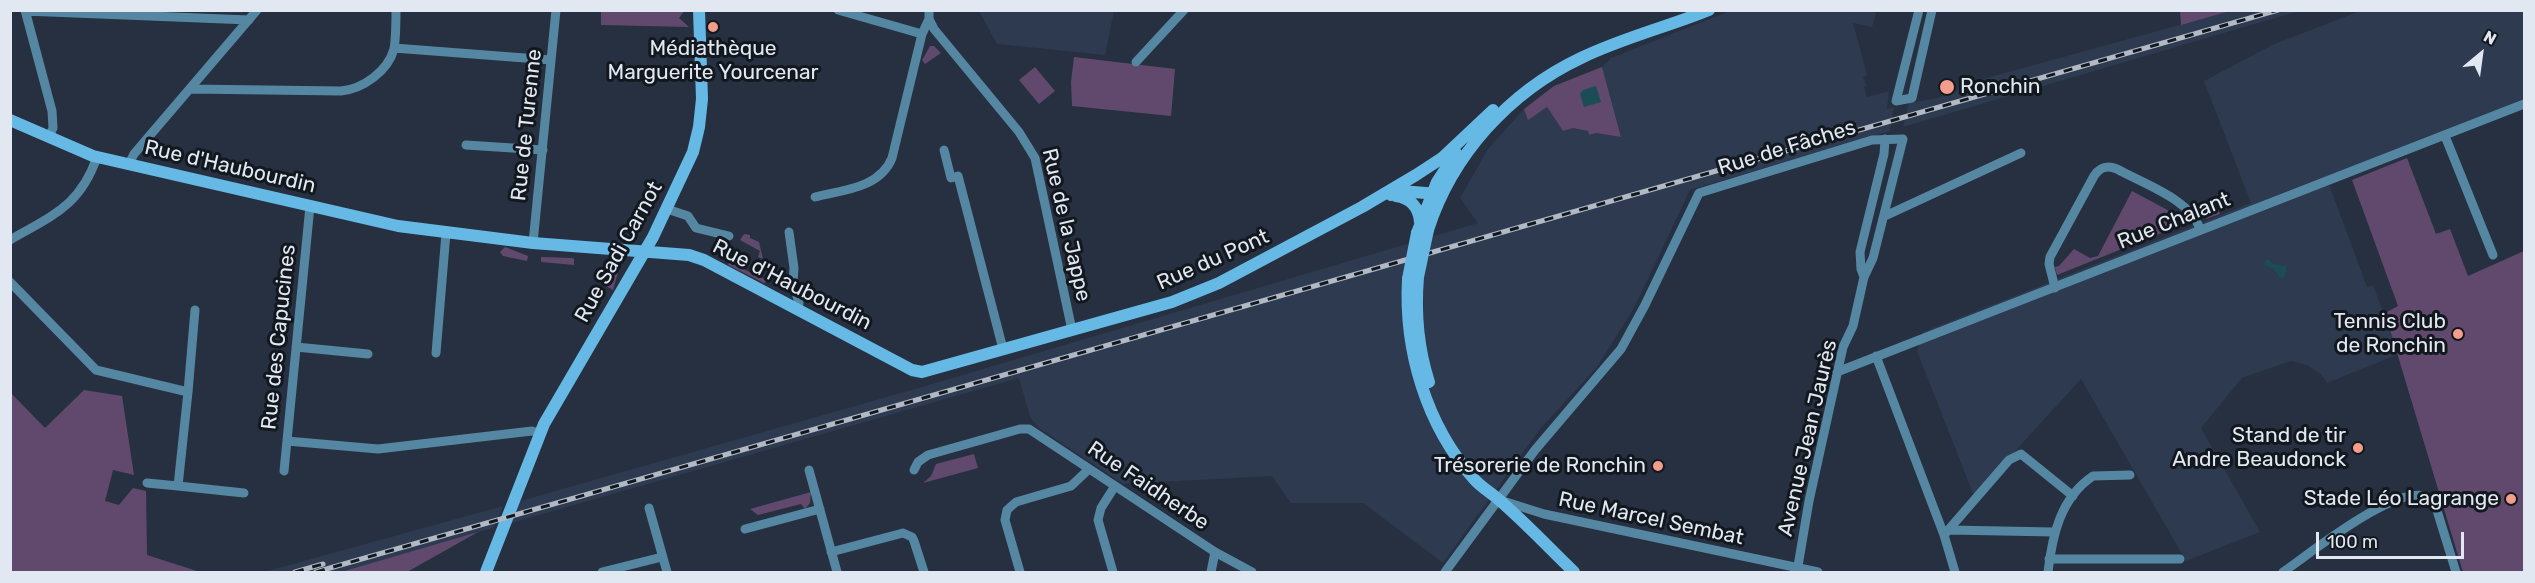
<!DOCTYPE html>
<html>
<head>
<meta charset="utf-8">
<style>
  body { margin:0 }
  #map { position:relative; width:2535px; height:583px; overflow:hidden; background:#263040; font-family:Rubik,sans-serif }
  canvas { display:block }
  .frame { position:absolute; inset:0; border:12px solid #e1e8f2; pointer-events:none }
  .north { position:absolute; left:2451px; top:24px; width:60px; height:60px; -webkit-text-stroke:4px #13181f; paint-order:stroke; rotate:29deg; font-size:16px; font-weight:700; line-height:24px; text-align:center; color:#e1e8f2 }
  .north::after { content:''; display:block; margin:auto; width:21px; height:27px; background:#e1e8f2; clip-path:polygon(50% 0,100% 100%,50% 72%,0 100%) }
  .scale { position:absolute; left:2316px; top:532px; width:148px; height:27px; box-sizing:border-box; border:3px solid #e1e8f2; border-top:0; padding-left:8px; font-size:18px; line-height:21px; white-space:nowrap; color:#e1e8f2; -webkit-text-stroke:4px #13181f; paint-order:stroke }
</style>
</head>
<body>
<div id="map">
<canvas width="2535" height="583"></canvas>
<div class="frame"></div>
<div class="north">N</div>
<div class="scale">100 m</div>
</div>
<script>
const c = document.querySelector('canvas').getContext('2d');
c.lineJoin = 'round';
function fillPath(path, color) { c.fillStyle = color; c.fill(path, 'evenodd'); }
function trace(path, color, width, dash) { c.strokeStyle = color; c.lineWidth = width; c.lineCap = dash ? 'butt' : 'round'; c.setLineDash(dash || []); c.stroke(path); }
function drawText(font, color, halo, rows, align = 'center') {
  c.font = font + ' Rubik,sans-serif'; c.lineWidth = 6; c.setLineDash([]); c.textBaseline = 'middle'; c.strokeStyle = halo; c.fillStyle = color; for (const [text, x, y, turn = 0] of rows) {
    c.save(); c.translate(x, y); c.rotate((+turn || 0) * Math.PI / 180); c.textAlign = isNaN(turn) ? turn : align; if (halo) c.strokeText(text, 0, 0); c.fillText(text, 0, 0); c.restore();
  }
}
const built = new Path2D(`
  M1866 10 1876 13 1872 27 1853 23 1867 75 1863 77 1867 86 1864 87 1867 97 1889 91 1887 109 1894 107 1890 131 1690 190 1634 308 1597 367 1540 429 1443 563 1363 503H1291L1272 476 1123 484 1039 428 1030 417 1019 378 511 523 520 501 922 387 1478 223 1460 198 1488 149 1524 109 1528 119 1547 107 1563 131 1573 128 1588 131 1590 135 1596 133 1621 137 1602 67 1611 58 1730 11Z
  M97 11H245L242 13Z
  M979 11H1114L1105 55 997 44Z
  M2230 11H2299L1903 127 1909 103 1938 98 1958 90V87L1965 84Z
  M2360 11H2524V109L2329 184 2367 287 2373 285 2399 354 2327 383 2321 374 2307 365 2291 361 2242 378 2201 428 2260 532 2186 561 2081 379 1974 496 1917 351 1923 332 2251 203 2204 81 2272 45Z
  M503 506 493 528 341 572H264Z`);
const green = new Path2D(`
  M685 10 679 18 689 27 601 25V11Z
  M2180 11V10L2230 11 2181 25Z
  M930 46H934L941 53 925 64 922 60Z
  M1074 57 1175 69 1171 116 1072 106 1071 82Z
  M1035 67 1055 91 1039 104 1019 80Z
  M1602 67 1621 137 1596 133 1589 135 1588 131 1573 128 1563 131 1547 107 1528 120 1524 109 1554 86Z
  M2407 158 2436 234 2450 229 2468 276 2524 251V572H2463L2385 313 2398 306 2352 180Z
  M2132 191 2175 214 2180 211 2189 222 2057 275 2055 267 2059 266 2074 249 2090 258 2098 256Z
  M2215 203 2220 214 2206 219 2201 208Z
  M744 234 750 235V238L759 242 763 259 758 257 760 251 740 240Z
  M505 247 528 256 527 261 503 256 500 252Z
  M541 257 572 258 574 259V265L541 262Z
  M729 262 766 280 769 275 768 281 764 283 728 265Z
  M612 272 618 273 613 290 606 286 607 275Z
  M84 390 122 396 134 475 113 470 105 501 119 505 133 488 146 491 147 555 200 572H11V393L45 428Z
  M974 454 978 468 923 483 931 476 936 464Z
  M811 492 810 503 805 509 801 504 758 515 750 509Z
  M478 532 407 572H341Z`);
const water = new Path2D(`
  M1596 86 1601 102 1584 107 1580 94 1583 90Z
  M2268 259 2273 264 2286 266V272L2283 278 2279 277 2274 269 2265 265V261Z`);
const street = new Path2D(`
  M25 10 52 111 53 128 49 137
  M838 10 922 34
  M1919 10 1896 101 1912 98 1932 10
  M25 11 249 20
  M929 19 934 29 1019 132 1035 158 1072 330
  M394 48 551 60
  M1136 62 1184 10
  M190 89 341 91C363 89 388 71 394 49 396 37 396 23 396 10
  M2445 136 2493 255
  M466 145 543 150
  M944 150 951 178 958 176 1003 349
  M129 164 134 154 257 10
  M815 197C843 190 880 188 892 158L922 34 929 19V10
  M667 209 688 216 696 228 729 236
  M1885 216 2021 153
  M789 232 794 268 793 283 799 303 798 308
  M10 240C53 215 80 206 97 157
  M533 243 556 10
  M1864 277 1861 269 1860 252 1884 154 1885 139
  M10 282 96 370 188 392 178 486 244 493
  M2055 288 2049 264 2050 257 2094 176C2100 167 2107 165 2117 169 2144 184 2190 199 2200 229
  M296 347 368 354
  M436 353 446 233
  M1876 356 1944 535 1955 572
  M1837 372 2524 104
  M188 392 195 310
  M287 441 378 449 532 431 540 433
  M809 470 837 572
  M914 470 918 462 928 455 1020 429H1029L1215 552 1252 572
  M284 471 310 206
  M147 483 178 486
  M1503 501 1544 514 1818 572
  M649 508 667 572
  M745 529 820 509
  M1949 530 2054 532
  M1944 535 2009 460 2021 454 2073 496
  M831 552 903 533 912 537 914 541 924 572
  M2049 559H2180
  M602 572 662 557
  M1020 572 1005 520 1007 510 1016 502 1071 486 1089 469
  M1113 572 1098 520 1101 508 1115 486
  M1211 572 1215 552
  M1445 572 1535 450 1621 349 1645 305 1699 193 1872 140 1903 139 1873 258 1864 277 1853 326 1843 347 1809 501 1797 572
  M2048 572C2052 537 2060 498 2093 476L2130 475
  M2283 572C2306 557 2415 467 2435 504L2456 572`);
const secondary = new Path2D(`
  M10 120 93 156 398 226 533 243 689 255 704 260 912 370 922 372 1172 302 1219 283 1362 207 1416 175 1442 158 1493 110
  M1391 195 1401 191 1438 194
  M1396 196C1411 198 1419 208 1420 222
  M1428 230C1452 155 1509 92 1581 58 1622 38 1667 27 1709 10
  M1417 233 1437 182 1456 153
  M1418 277C1415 313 1418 348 1429 382
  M1408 279C1404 350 1426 425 1474 479 1481 487 1490 492 1498 499 1525 522 1549 548 1574 572
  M486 572 544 424 653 237 693 152 699 127 702 99 699 10`);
const rail = new Path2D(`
  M295 572 323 564
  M316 572 2278 10`);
const secondaryBridge = new Path2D(`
  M1418 277 1428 230
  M1408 279 1417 233`);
const markers = [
  [713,27,6,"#f49d8b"],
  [1947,87,8,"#f49d8b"],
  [2458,334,6,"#f49d8b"],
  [2358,448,6,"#f49d8b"],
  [1658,466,6,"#f49d8b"],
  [2511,499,6,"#f49d8b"]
];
const poiNames = [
  ["Médiathèque",713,49,"center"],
  ["Marguerite Yourcenar",713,73,"center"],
  ["Ronchin",1960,87,"left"],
  ["Tennis Club",2446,322],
  ["de Ronchin",2446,346],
  ["Stand de tir",2346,436],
  ["Andre Beaudonck",2346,460],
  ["Trésorerie de Ronchin",1646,466],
  ["Stade Léo Lagrange",2499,499]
];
const streetNames = [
  ["Rue de Turenne",527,125,-84],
  ["Rue de Fâches",1787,148,-17],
  ["Rue d'Haubourdin",230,167,13],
  ["Rue Chalant",2174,221,-22],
  ["Rue de la Jappe",1066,225,77],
  ["Rue Sadi Carnot",619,252,-61],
  ["Rue du Pont",1213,260,-24],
  ["Rue d'Haubourdin",792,285,27],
  ["Rue des Capucines",279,337,-84],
  ["Avenue Jean Jaurès",1808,438,-77],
  ["Rue Faidherbe",1148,486,34],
  ["Rue Marcel Sembat",1651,519,12]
];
fillPath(built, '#2d3a4f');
fillPath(green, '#61496e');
fillPath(water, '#1a4d54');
trace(street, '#5587a2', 9);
trace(secondary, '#66b9e4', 12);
trace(rail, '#b1b9c5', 5);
trace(rail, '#13181f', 3, [9]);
trace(secondaryBridge, '#66b9e4', 12);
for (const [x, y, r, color] of markers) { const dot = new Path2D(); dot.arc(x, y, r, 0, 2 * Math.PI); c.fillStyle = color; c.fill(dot); trace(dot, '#13181f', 2); }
drawText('21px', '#e1e8f2', '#13181f', poiNames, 'right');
drawText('21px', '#e1e8f2', '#13181f', streetNames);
</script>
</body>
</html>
